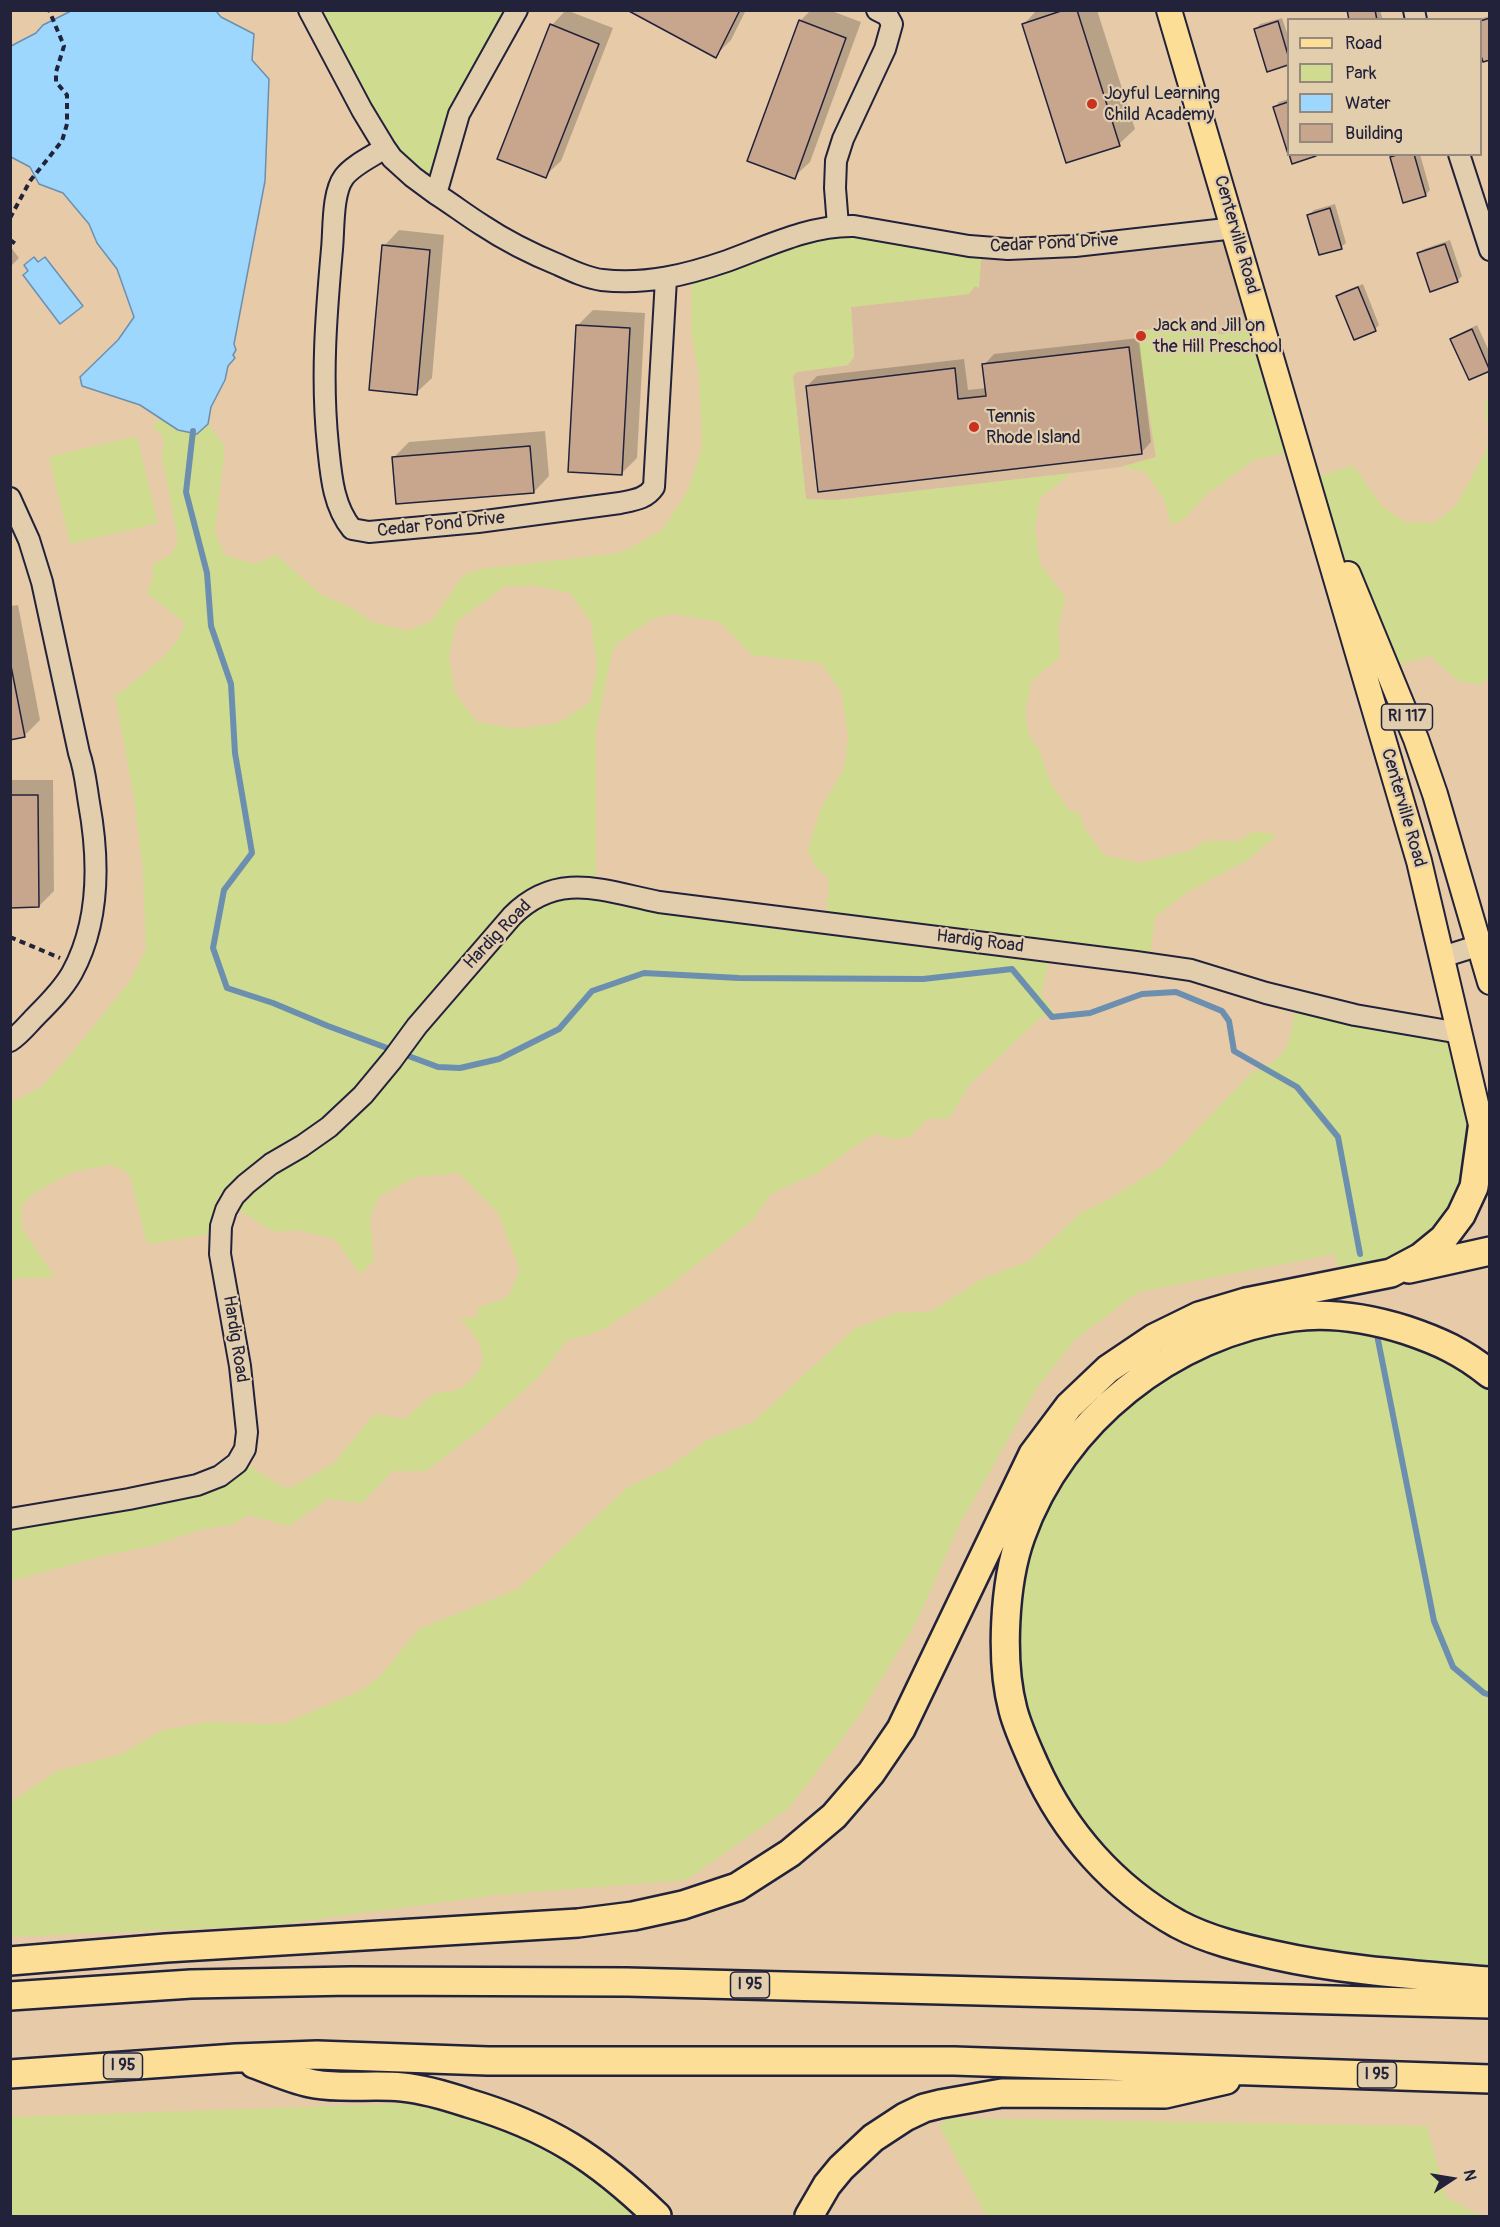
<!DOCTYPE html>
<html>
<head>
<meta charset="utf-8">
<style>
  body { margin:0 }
  #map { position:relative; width:1500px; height:2227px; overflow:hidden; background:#e7cba9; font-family:Pangolin,sans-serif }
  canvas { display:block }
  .frame { position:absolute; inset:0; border:12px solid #22223b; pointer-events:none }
  .legend { position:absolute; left:1287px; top:18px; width:195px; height:138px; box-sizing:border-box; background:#e2cdac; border:2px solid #95897f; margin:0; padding:8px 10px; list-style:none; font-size:18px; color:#22223b }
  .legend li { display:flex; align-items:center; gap:12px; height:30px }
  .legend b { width:30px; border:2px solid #95897f }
  .north { position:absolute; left:1422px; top:2149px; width:60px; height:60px; -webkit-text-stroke:4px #e2cdac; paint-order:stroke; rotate:78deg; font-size:16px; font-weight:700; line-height:24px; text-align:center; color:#22223b }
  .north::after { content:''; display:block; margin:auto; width:21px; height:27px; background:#22223b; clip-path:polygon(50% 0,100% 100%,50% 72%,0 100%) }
</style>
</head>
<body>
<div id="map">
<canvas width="1500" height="2227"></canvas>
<div class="frame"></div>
<ul class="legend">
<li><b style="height:8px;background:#fcde96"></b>Road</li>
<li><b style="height:16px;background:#cfdb8e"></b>Park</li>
<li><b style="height:16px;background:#9dd7fd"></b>Water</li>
<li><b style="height:16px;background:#c8a58d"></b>Building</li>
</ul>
<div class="north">N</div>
</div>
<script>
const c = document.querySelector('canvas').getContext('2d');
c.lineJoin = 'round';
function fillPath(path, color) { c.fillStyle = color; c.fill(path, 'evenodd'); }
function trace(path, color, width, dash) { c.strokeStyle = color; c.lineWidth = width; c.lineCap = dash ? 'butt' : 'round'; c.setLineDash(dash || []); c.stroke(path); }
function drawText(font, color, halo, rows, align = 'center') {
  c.font = font + ' Pangolin,sans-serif'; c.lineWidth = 4.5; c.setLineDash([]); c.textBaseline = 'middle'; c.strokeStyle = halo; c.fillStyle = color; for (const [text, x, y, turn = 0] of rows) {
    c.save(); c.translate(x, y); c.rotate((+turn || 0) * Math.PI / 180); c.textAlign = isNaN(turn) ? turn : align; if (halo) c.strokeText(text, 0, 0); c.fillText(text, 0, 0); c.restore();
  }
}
const built = new Path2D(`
  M1229 230 1261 316 1221 335 1196 323 1138 341 1156 457 1121 467 1072 473 837 500H806L793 376 797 372 848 365 854 356 851 307 969 294 975 285 982 247Z`);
const green = new Path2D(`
  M309 11H519L462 111 440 189 397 160Z
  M840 225 982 247 979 288 975 286 969 294 851 307 854 357 848 365 797 372 793 376 806 499 837 500 1072 473 1040 498 1035 528 1040 564 1065 597 1058 630 1060 657 1031 682 1025 714 1029 735 1040 752 1051 784 1069 810 1079 813 1085 829 1104 855 1141 863 1192 850 1205 841H1239L1254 831 1277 835 1248 860 1186 893 1155 917 1149 962 1051 956 1041 993 1053 1011 1038 1020 970 1084 949 1118 927 1119 910 1137 891 1139 877 1134 867 1138 819 1172 771 1194 752 1221 665 1289 602 1330 566 1341 540 1376 480 1430 426 1471H393L362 1503 328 1499 289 1526 248 1515 233 1524 199 1530 152 1546 106 1555 11 1581V1520L208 1482 243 1462 283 1487H292L334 1463 374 1414 405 1419C414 1412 424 1400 434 1394 442 1390 453 1393 461 1388 494 1365 485 1343 460 1319L477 1317 478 1308 508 1297 520 1270 498 1213 459 1173 416 1177 380 1196 370 1217 374 1261 360 1274 335 1239 296 1230 274 1232 235 1208 220 1233 147 1244 131 1180 126 1171 110 1165 72 1172 31 1195 21 1207 22 1228 55 1278H19L11 1283V1103L40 1088 71 1054 130 981 146 950 143 872 135 804 115 694 124 690C145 671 177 652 185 623L147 593 152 582 153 564 172 554 178 540 161 451 164 448 163 436 157 432 153 423 161 420 178 430 197 434 208 424 225 446 215 533 225 555 254 564 277 555 320 594 352 608 372 622 407 631 432 621 463 575 482 569 621 553 663 529 688 490 702 448 699 376 691 330 692 273ZM532 585 570 593 591 622 597 668 590 702 559 723 517 729 477 722 455 693 449 657 456 622 504 587ZM674 614 720 622 752 655 821 663 842 693 848 738 844 768 820 810 808 850 815 867 829 878 826 922 596 887V730L612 653 617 643 654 618Z
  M1261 316 1300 450 1254 460 1207 494 1184 519 1171 525 1164 499 1145 472 1121 467 1156 457 1138 341 1143 330 1197 323 1221 335Z
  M1489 399 1490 675 1481 685 1458 681 1430 656 1392 667 1371 682 1312 479 1353 465 1382 506 1405 522 1434 523 1455 507 1486 451 1489 435 1484 402Z
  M137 436 158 523 70 544 49 457Z
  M1296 1006 1459 1031 1476 1167 1422 1254 1341 1275 1335 1254 1138 1292 1076 1339 1039 1385 960 1524 917 1621 857 1719 789 1808 686 1880 496 1895 275 1925 11 1937V1800L17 1798 57 1771 122 1754 163 1730 208 1722 269 1724 285 1723 360 1691 379 1677 419 1629 518 1589 629 1486 665 1470 707 1440 753 1422 854 1329 896 1313 932 1311 982 1279 1031 1260 1079 1214 1109 1199 1161 1167 1252 1072C1292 1056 1288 1044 1296 1006Z
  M1294 1322 1383 1327 1489 1372V1979L1220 1941 1082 1846 1010 1681 1009 1600 1047 1482 1181 1356Z
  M446 2102 508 2114 660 2216H11V2117Z
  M950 2118 1427 2126 1446 2197 1482 2216H986L939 2125Z`);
const water = new Path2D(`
  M71 11H216L221 17 254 34 252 60 269 79 265 181 234 344 236 350 233 355 235 358 228 366 225 380 211 407 208 424 197 434 178 430 140 405 82 386 80 377 118 340 134 317 117 269 97 243 89 224 63 193 39 184 30 167 11 157V46L36 33 43 25Z
  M34 257 38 262 45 257 83 306 60 324 23 275 28 271 24 265Z`);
const shadow = new Path2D(`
  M566 10 613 28 561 161 545 176 552 25Z
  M630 10H746L731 40 715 56Z
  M811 10H829L861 22 810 162 794 177 800 21Z
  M1037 10H1097L1135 129 1119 144 1023 25Z
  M1348 10H1380L1383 20H1351Z
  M1490 16V59L1480 48V20L1478 19Z
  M1282 18 1288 36V63L1268 70 1256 29 1260 24Z
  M1288 99V149L1275 107 1279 102Z
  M1395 154H1420L1430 190 1426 195 1392 158Z
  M1335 204 1346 243 1341 247 1309 215 1314 210Z
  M399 230 444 235 432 378 416 393 384 246Z
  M1450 240 1462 276 1457 281 1419 254 1424 249Z
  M10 246 19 258 10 267Z
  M1363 284 1379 325 1375 329 1338 296 1342 292Z
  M593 310 645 313 637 458 622 473 577 326Z
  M1477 325 1490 353V369L1470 378 1452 339 1457 335Z
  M1139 338 1151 442 1141 453 807 386 817 376 964 359 968 390 987 388 984 365 994 354Z
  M545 431 549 476 534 492 394 457 409 442Z
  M18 605 40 720 25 735 10 738V606Z
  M10 780H53L54 891 39 906H10Z`);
const stream = new Path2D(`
  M193 431 186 492 207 573 211 626 231 684 235 753 252 853 224 890 213 948 227 988 273 1003 328 1026 438 1067 460 1068 499 1059 559 1029 592 991 644 973 739 978 923 979 1012 969 1052 1017 1090 1013 1142 994 1176 992 1222 1011 1229 1021 1234 1051 1297 1087 1338 1137 1360 1254
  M1377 1335 1434 1621 1453 1667 1484 1693 1490 1695`);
const building = new Path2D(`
  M627 10H740L716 58Z
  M1064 10H1077L1120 146 1066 163 1022 24Z
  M1347 10H1375L1377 20H1349Z
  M1490 18V60L1483 62 1480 53V21Z
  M799 20 846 38 795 179 747 161Z
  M1278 21 1288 55V65L1267 72 1254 29Z
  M550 24 599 44 546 178 497 159Z
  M1288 102V154L1273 107Z
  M1289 154H1315L1316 156 1292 164Z
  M1400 154H1414L1426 196 1403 203 1390 157Z
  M1330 208 1342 249 1319 255 1307 215Z
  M1445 244 1458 282 1430 292 1417 253Z
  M382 245 430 250 417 395 369 390Z
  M1358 287 1376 331 1354 340 1336 296Z
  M576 325 630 328 622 475 568 472Z
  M1472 329 1490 371 1469 380 1450 339Z
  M1129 347 1142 454 818 492 806 386 955 368 958 399 986 396 982 364Z
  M530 446 534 493 396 504 392 457Z
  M10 661 25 737 10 740Z
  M10 795H38L39 907 10 908Z`);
const path = new Path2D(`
  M10 218 30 181 62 141 67 124V95L56 82V72L64 46 49 10
  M10 240 17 245
  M10 937 60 958`);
const minor = new Path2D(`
  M309 10 362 110 385 148 392 158 413 177 436 194
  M517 10 459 114 436 194C452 204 466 215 482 225 506 241 532 254 559 265 572 271 587 278 602 280 646 285 686 275 727 261 768 246 810 225 854 226L969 246 1008 249 1075 246 1235 228
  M1414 10 1416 20
  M385 148C373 156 353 165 344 177 332 193 334 229 332 249 326 316 321 379 328 446 331 475 333 506 352 529L369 532 478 522 620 503C634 500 646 499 654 487L666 279
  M1459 154 1490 250
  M838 226 835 188 836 161 843 139 885 49 892 24 887 15 877 10
  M10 498 29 540 42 582 79 753C85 770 86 785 89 803 99 858 100 922 72 973 63 989 49 1003 37 1015 28 1024 21 1034 10 1041
  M1442 957 1490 942
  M10 1519 129 1499 197 1485 220 1476 237 1463 245 1449 247 1432 240 1366 220 1254 221 1226 226 1210 234 1196 246 1184 271 1164 302 1146 329 1127 363 1095 392 1060 417 1026 512 916C558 870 603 891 659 902L1136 962 1191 970 1266 993 1355 1015 1460 1033`);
const major = new Path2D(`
  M1169 10 1419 861 1486 1146
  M1348 574 1416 739 1435 794 1490 982`);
const highway = new Path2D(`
  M1409 1269 1490 1251
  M1490 1374C1463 1352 1439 1341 1406 1330 1371 1319 1330 1312 1293 1317 1173 1333 1061 1422 1021 1536 1004 1583 1000 1661 1013 1710 1018 1729 1027 1748 1035 1766 1065 1833 1114 1888 1178 1924 1208 1940 1242 1948 1274 1955 1345 1971 1417 1975 1490 1981
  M10 1961 166 1948 578 1923 633 1916 683 1905 737 1887 790 1853 834 1816 871 1773 901 1729 1033 1454 1069 1406 1108 1369 1154 1338 1199 1316 1246 1302 1391 1273 1421 1257 1443 1239 1461 1215 1474 1187 1482 1129
  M10 1996 191 1984 351 1981 627 1982 1490 2004
  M254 2064C274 2071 295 2081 315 2084 343 2089 373 2084 402 2087 424 2089 447 2096 468 2103 549 2127 597 2158 657 2216
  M10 2074 236 2058 317 2055 488 2061H954L1490 2079
  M809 2216 827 2185 841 2168 873 2138 905 2117 924 2108 940 2104 1002 2093 1165 2094 1226 2080`);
const markers = [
  [1092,104,6,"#c8321e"],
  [1141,336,6,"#c8321e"],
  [974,427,6,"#c8321e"]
];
const shields = [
  [1407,717,51],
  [750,1985,39],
  [123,2066,39],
  [1377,2075,39]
];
const shieldNames = [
  ["RI 117",1407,717],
  ["I 95",750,1985],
  ["I 95",123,2066],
  ["I 95",1377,2075]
];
const poiNames = [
  ["Joyful Learning",1104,94],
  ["Child Academy",1104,115],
  ["Jack and Jill on",1153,326],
  ["the Hill Preschool",1153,347],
  ["Tennis",986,417],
  ["Rhode Island",986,438]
];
const streetNames = [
  ["Centerville Road",1236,235,74],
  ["Cedar Pond Drive",1054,244,-3],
  ["Cedar Pond Drive",441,525,-6],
  ["Centerville Road",1403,808,74],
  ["Hardig Road",498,935,-46],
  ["Hardig Road",980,942,7],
  ["Hardig Road",235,1339,81]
];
fillPath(built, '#dabd9f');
fillPath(green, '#cfdb8e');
fillPath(water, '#9dd7fd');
trace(water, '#6c8faf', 1.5);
fillPath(shadow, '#0003');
trace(stream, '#6c8faf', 6);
fillPath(building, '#c8a58d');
trace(building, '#22223b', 1.5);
trace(minor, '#22223b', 24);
trace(major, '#22223b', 28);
trace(highway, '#22223b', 32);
trace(path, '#22223b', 4, [6, 4.5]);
trace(minor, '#e2cdac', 20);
trace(major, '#fcde96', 24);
trace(highway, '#fcde96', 27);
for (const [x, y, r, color] of markers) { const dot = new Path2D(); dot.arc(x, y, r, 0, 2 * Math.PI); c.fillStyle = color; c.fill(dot); trace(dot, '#e2cdac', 2); }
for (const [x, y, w] of shields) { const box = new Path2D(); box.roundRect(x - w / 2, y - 13, w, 26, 4.5); c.fillStyle = '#e2cdac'; c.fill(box); trace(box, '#22223b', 1.5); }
drawText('bold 16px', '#22223b', null, shieldNames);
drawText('18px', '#22223b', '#e2cdac', poiNames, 'left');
drawText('18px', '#22223b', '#e2cdac', streetNames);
</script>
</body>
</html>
